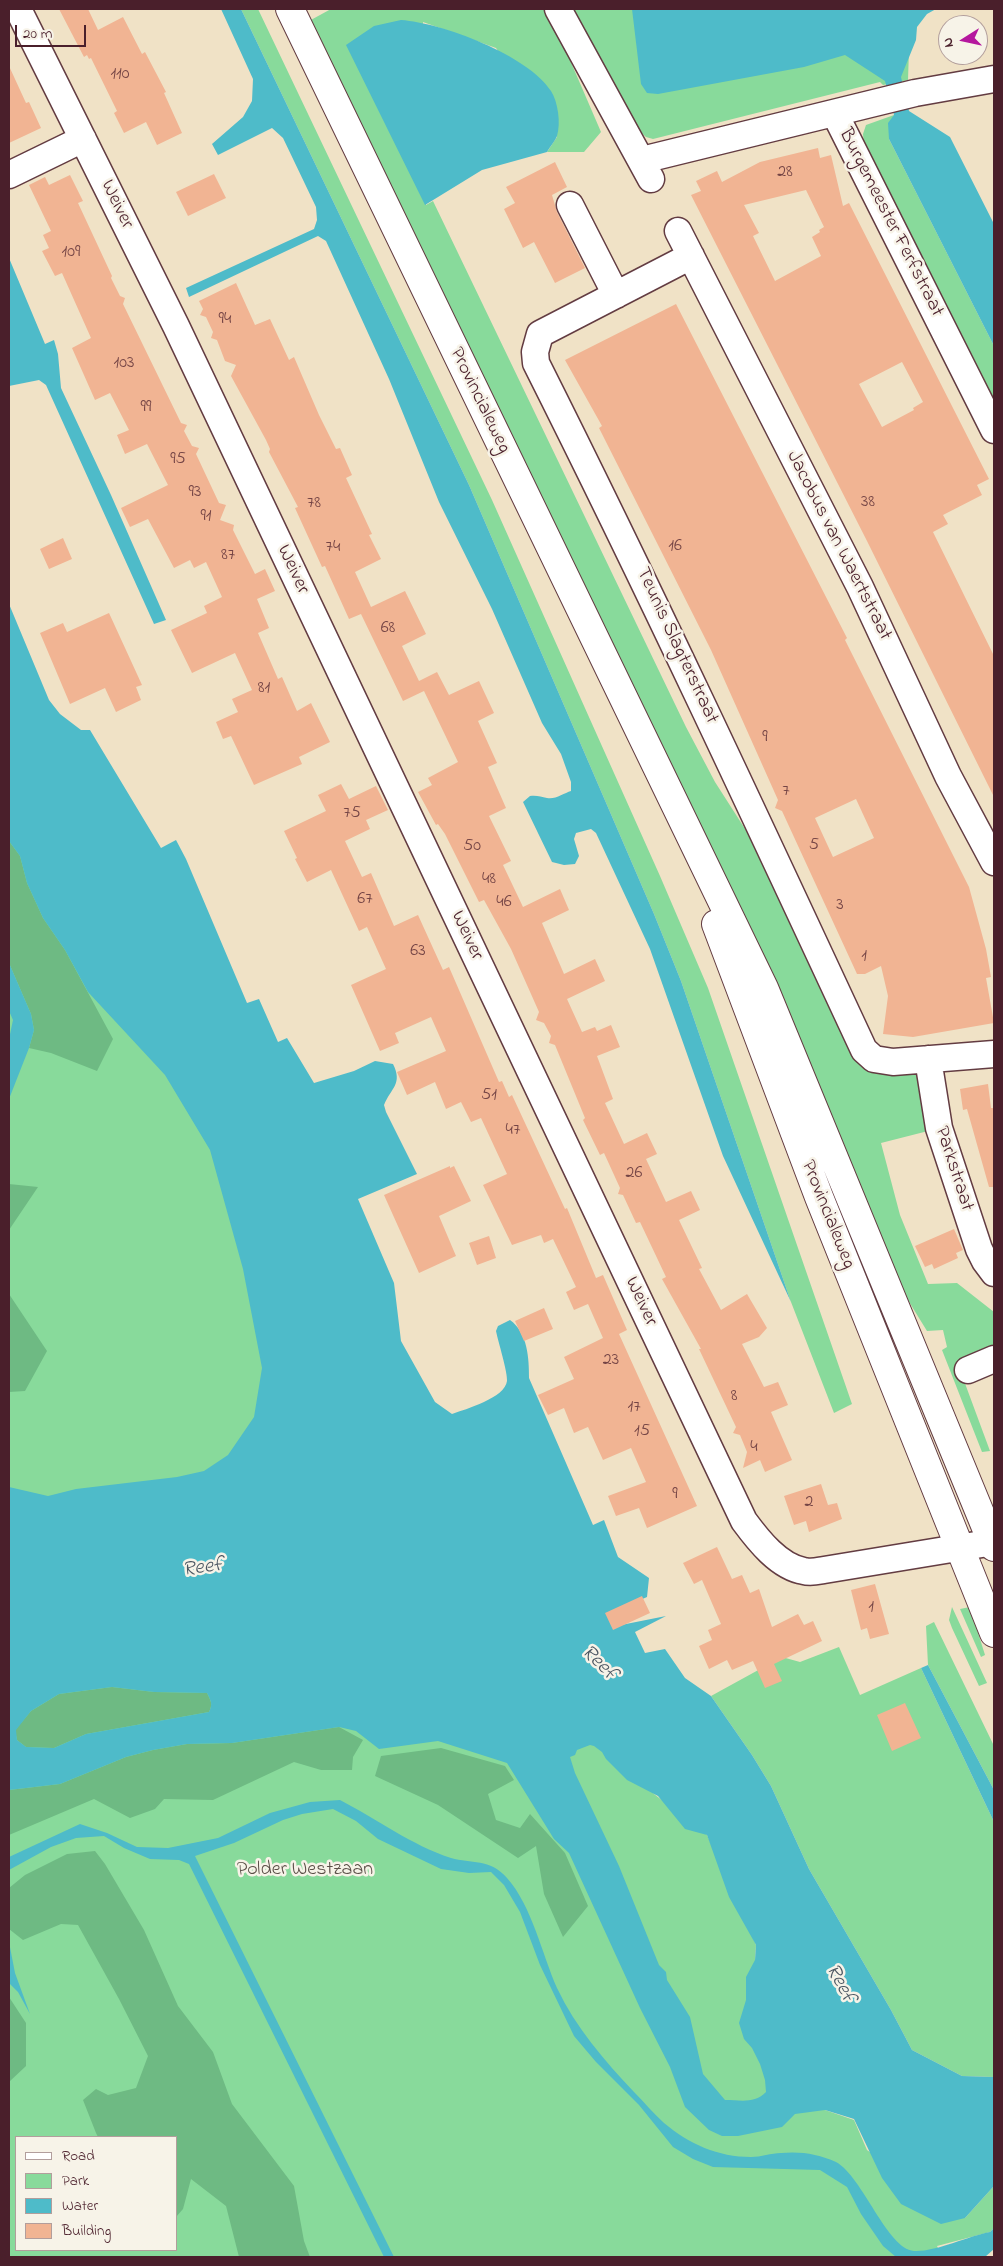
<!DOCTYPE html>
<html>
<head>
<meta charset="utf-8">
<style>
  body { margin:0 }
  #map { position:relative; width:1003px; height:2266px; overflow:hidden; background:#f0e2c6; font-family:"Indie Flower",sans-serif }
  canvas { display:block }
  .frame { position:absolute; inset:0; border:10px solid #4a1f2b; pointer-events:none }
  .legend { position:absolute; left:15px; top:2136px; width:162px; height:115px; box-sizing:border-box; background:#f7f3e8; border:1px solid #b29e9c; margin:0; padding:6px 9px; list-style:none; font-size:15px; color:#4a1f2b }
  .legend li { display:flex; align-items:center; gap:10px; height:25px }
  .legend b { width:25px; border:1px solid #b29e9c }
  .north { position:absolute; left:938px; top:15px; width:50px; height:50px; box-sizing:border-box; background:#f7f3e8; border:1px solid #b29e9c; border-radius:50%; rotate:260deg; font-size:14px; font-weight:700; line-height:20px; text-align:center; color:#4a1f2b }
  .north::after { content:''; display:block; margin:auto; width:18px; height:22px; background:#b5179e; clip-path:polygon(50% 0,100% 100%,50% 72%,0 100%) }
  .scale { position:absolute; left:15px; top:25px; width:71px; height:22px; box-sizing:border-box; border:2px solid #4a1f2b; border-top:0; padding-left:6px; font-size:15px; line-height:18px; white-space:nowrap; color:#4a1f2b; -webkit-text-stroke:4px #f7f3e8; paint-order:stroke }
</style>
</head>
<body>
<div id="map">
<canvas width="1003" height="2266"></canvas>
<div class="frame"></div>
<ul class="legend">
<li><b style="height:6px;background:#fff"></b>Road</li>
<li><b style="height:14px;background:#88da9b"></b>Park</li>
<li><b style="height:14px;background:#4ebbc9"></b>Water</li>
<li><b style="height:14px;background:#f1b493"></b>Building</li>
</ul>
<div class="north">N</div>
<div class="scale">20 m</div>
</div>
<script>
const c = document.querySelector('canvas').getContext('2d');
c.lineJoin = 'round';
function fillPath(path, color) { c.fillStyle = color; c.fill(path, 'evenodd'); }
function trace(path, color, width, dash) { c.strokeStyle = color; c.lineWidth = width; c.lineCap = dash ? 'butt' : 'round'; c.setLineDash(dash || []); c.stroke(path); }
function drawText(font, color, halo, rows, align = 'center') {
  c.font = font + ' "Indie Flower",sans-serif'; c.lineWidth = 5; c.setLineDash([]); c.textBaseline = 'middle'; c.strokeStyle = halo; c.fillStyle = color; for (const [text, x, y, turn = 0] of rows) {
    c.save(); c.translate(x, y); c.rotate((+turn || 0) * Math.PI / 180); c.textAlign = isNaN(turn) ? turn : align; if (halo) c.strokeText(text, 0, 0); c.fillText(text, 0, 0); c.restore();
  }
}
const green = new Path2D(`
  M241 9H258L492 500 660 876 708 988 852 1404 834 1413 791 1302 681 981 654 914 469 485Z
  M331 9H548L601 132 584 152H547L557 137 496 48 423 22 426 205 433 201 686 727 715 782 756 846 857 1061 915 1069 932 1130 881 1143 900 1215 928 1284 957 1283 994 1312V1353L963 1378 990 1451 982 1452 942 1350 947 1347 943 1330 927 1331 903 1292 309 21Z
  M574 9H919L909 50 908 80 883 85 880 82 653 139 646 137 636 128Z
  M894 115 889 139 994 346V402L864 145 863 134 866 125Z
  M9 821 172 1073 654 1794 707 1835 756 1945 755 1960 825 2110 854 2120 867 2150 965 2218 994 2186V2228L990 2232 937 2246 942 2257H9ZM16 2137H176V2250H16Z
  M952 1607 987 1683 979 1686 952 1628 949 1620Z
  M970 1607 985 1655 981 1657 960 1609Z
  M934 1622 994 1746V1790L928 1665 926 1626Z
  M839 1647 860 1695 921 1668 994 1822V2077L962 2076 912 2050 891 2010 809 1869 771 1786 752 1755 711 1696 782 1657 800 1662Z`);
const forest = new Path2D(`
  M9 841 20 856 27 883 43 918 65 950 113 1039 97 1071 51 1053 29 1048 34 1030 31 1014 9 963Z
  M9 1184 38 1187 9 1230Z
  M9 1294 47 1351 25 1391 9 1392Z
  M112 1687 154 1692 207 1693C211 1701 213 1704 209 1712L86 1734 54 1748 26 1747 17 1740 15 1730 31 1711 59 1694Z
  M339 1727 363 1740 353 1757 352 1770H321L294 1762 213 1800 164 1799 155 1809 130 1818 94 1799 9 1835V1790L60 1784 126 1757 153 1750 187 1744 232 1743Z
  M441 1748 505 1766 514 1780 488 1794 496 1820 520 1828 530 1814 565 1853 588 1906 563 1937 544 1894 536 1846 518 1858 438 1805 375 1776 381 1756Z
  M95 1851 105 1864 144 1930 178 2006 213 2052 232 2104 294 2186 304 2241 310 2257H239L226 2206 191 2179 183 2209 176 2217V2137H98L96 2133 83 2100 96 2089 108 2095 136 2088 148 2056 119 1999 78 1925 61 1924 23 1940 9 1929V1888L25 1875 67 1854Z
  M9 1997 26 2023V2066L9 2082Z`);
const water = new Path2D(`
  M221 9H241L469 485 654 914 681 981 791 1302 723 1156 650 949 596 833 591 829 576 833 574 839 579 856 575 864 564 865 552 862 523 802 530 796C537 795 541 797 547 798 555 800 564 793 571 791V782L561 754 542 723 492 609 439 502 389 379 326 241 318 236 189 297 186 288 314 229 317 220 316 207 283 138 272 128 218 155 212 144 243 117 252 101 253 79Z
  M632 9H936L927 14 917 27 916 40 901 77 909 111 950 137 994 224V346L889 139 888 123 894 115 885 81 845 55 804 67 658 94 647 93 641 84Z
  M401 20C442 23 528 55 551 91 558 102 561 123 557 136 555 141 550 147 547 152L482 170 425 205 346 45 374 26Z
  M9 258 45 344 54 340 58 354 61 388 111 495 166 620 154 624 46 385 39 380 9 386Z
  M9 604 49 700 60 714 81 730H90L161 848 176 840 186 859 247 1003 259 999 278 1042 287 1038 314 1083 354 1071 375 1061 393 1064C403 1084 391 1088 384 1105L386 1112 417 1174 358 1199 394 1283 401 1341 435 1402 452 1414C466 1409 505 1398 507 1381 508 1373 498 1341 496 1331L498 1326 510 1320C528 1333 529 1359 529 1378L593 1525 604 1520 618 1557 649 1578 647 1597 608 1614 616 1626 666 1616 635 1632 645 1653 665 1649 685 1678 711 1696 752 1755 771 1786 809 1869 891 2010 912 2050 962 2076 994 2077V2186L965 2218 941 2224 901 2204 882 2178 854 2119 825 2110 795 2114 782 2127 738 2136H722L709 2130 685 2107 670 2067 640 2008 569 1853 554 1839 507 1763 438 1741 379 1749 356 1731 339 1727 232 1743 187 1744 153 1750 126 1757 60 1784 9 1790V1487L48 1496 76 1489 177 1477 204 1471 228 1455 254 1417 262 1368 243 1269 210 1150 165 1075 88 992 65 950 43 918 27 883 20 856 9 841ZM112 1687 154 1692 207 1693C211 1701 213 1704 209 1712L86 1734 54 1748 26 1747 17 1740 16 1730 31 1711 59 1694ZM590 1745 594 1746 602 1752 606 1759 627 1780 658 1796 685 1829 707 1835 729 1897 756 1945 755 1960 746 1977V2000L739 2023 744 2039 752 2048 760 2064 765 2080 766 2092C754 2104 741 2100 725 2100L703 2074 690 2017 667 1980 666 1972 659 1965 619 1866 575 1773 570 1757 575 1755 577 1750Z
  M9 963 31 1014 34 1030 29 1048 9 1099V1039L13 1020 9 1011Z
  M928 1665 994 1790V1822L921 1668Z
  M340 1800C377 1819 411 1845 451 1858 471 1864 490 1858 507 1878 532 1906 542 1954 557 1988 576 2028 604 2060 634 2092 644 2102 654 2114 664 2123 689 2144 718 2157 751 2157 761 2157 771 2153 781 2153 800 2151 819 2154 836 2162 863 2177 887 2249 914 2251 936 2252 968 2236 990 2232L994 2228V2249L985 2257H896L883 2246 861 2214 847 2187 820 2170 713 2167 693 2159 673 2147 639 2105 596 2062 574 2036 540 1965 520 1912 504 1885 491 1872 469 1873 441 1869 378 1839 356 1821 333 1809 302 1814 283 1820 234 1843 195 1856 394 2257H384L189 1864 179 1860 150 1859 124 1848 104 1836 76 1838 51 1847 9 1870V1857L80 1824 107 1833 137 1847 168 1848 218 1838 270 1813 310 1802Z
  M9 1942 15 1973 30 2014 18 1992 9 1983Z`);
const building = new Path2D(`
  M59 9H88L98 30 123 17 142 54 145 52 166 92 164 93 182 133 157 145 146 122 124 133 114 113 117 111 91 58 89 59 87 55 84 57Z
  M9 66 26 103 29 102 41 128 9 143Z
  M818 148 820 158 831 155 843 206 849 203 989 479 977 485 982 495 943 515 948 524 933 532 994 656V797L867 541 691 195 701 191 696 181 717 171 722 182 760 162ZM806 190 824 227 819 230 820 232 812 237 821 256 775 281 753 236 759 233 744 205ZM902 362 923 402 913 408 914 410 882 427 859 384Z
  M555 162 567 187 552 195 557 212 585 268 555 283 534 242 523 248 504 209 515 203 506 187Z
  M214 174 226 198 188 216 176 192Z
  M70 175 83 201 78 203 112 276 111 278 120 296 125 298 123 304 181 423 187 425 184 431 192 446 199 448 196 454 219 503 226 505 220 520 234 525 233 530 255 574 265 569 275 591 257 599 269 628 258 633 278 679 282 677 297 711 311 703 330 742 299 757 302 764 254 785 231 736 223 739 216 722 238 712 232 699 252 690 235 653 192 673 171 630 207 613 204 606 222 597 206 562 194 568 190 560 174 568 148 519 130 527 121 508 168 485 147 444 125 454 117 435 129 430 110 393 95 400 72 348 91 338 62 273 55 276 42 251 49 248 43 235 51 231 29 185 45 177 49 185Z
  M236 283 255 325 270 319 289 360 294 357 319 415 336 449 340 448 352 475 346 478 372 534 369 535 381 559 355 572 371 607 405 591 426 634 402 646 419 681 437 672 449 695 479 681 494 713 478 721 497 763 488 767 506 808 489 816 511 861 503 865 523 907 560 889 569 910 542 923 564 974 595 959 605 981 567 999 582 1032 595 1027 597 1031 611 1025 620 1047 597 1056 613 1099 605 1103 624 1144 647 1133 657 1154 646 1159 666 1202 691 1191 700 1210 679 1220 702 1268 699 1269 721 1310 747 1294 767 1328 759 1337 742 1344 764 1387 778 1382 788 1405 771 1412 792 1460 765 1472 760 1460 743 1468 747 1452 740 1435 733 1433 736 1427 699 1349H701L662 1279 666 1277 640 1222 636 1223 623 1195 618 1194 620 1188 604 1153 600 1155 583 1120 585 1118 555 1045 549 1043 551 1036 544 1023 536 1020 539 1012 511 949 484 900 479 902 445 834 438 824 436 825 418 792 432 785 428 778 458 762 424 691 403 701 361 614 349 619 325 566 322 567 295 508 298 507 269 452 270 449 266 440 231 376 236 365 225 361 217 340 211 338 213 332 206 317 200 315 203 309 199 301Z
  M676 304 847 638 845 640 969 887 986 949 991 977 986 978 994 1023 913 1037 883 1034 888 996 881 966 865 974H857L782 811 775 808 778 800 711 650 599 428 602 426 565 360ZM856 799 874 838 833 857 815 818Z
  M63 538 72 559 49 569 40 549Z
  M109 613 142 685 136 687 141 700 116 712 105 688 70 704 40 633 63 623 67 632Z
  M341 784 349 799 376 786 388 810 366 820 370 829 345 841 362 877 371 873 394 926 418 915 443 970 449 967 499 1082 502 1081 509 1097 512 1095 565 1209 567 1208 596 1278 603 1275 627 1330 619 1334 697 1506 647 1528 639 1508 616 1516 608 1496 646 1482 631 1448 603 1460 588 1427 574 1433 564 1408 548 1415 538 1395 574 1379 564 1357 603 1338 588 1304 574 1310 566 1292 576 1287 553 1239 544 1243 541 1235 512 1245 483 1185 507 1174 481 1118 471 1122 461 1102 446 1109 435 1082 407 1095 397 1072 446 1051 431 1017 395 1033 399 1043 380 1051 351 985 386 969 367 927 359 931 331 870 307 882 295 859 297 858 284 831 326 811 318 795Z
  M988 1084 991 1108H994V1187H989L967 1109 963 1110 960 1089Z
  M450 1166V1168L454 1166 471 1201 439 1216 456 1256 419 1273 384 1195Z
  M954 1229 963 1250 956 1253 958 1258 934 1269 932 1264 925 1267 915 1246Z
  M489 1236 496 1258 477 1265 469 1243Z
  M544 1308 553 1329 524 1341 515 1321Z
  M821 1484 828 1505 837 1503 842 1519 809 1532 806 1521 794 1525 784 1496Z
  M717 1547 732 1579 742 1575 750 1593 759 1589 772 1627 798 1614 804 1625 813 1621 822 1641 774 1664 782 1681 765 1688 753 1661 732 1670 727 1660 709 1669 699 1646 712 1640 708 1630 721 1624 702 1580 694 1584 683 1563Z
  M875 1584 889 1634 870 1639 867 1628 861 1630 851 1590Z
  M642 1596 650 1613 613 1630 605 1613Z
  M905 1703 921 1738 892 1751 877 1715Z`);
const minor = new Path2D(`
  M18 9 176 326 744 1521C758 1540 779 1567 804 1571 811 1573 818 1571 824 1570L994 1542
  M558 9 651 179
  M835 114 994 430
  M642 160 915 93 994 79
  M9 175 83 139
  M570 205 616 295
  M678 231 860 587 948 776 994 862
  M691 256 540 334 535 352 536 363C650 590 757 820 864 1050L874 1059 893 1062 994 1054
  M928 1059 939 1128 979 1249 985 1261 994 1273
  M968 1370 994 1359`);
const major = new Path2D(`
  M290 9 764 988 994 1547
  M716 924 819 1197 994 1633`);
const numberNames = [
  ["110",120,75],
  ["28",785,173],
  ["109",71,253],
  ["94",225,320],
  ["103",124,364],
  ["99",146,408],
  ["95",178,460],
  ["93",195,493],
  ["38",868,503],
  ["78",314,504],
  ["91",206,517],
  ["16",675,547],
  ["74",333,548],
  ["87",228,556],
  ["68",388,629],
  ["81",264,689],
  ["9",765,738],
  ["7",786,792],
  ["75",352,814],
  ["5",814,846],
  ["50",472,847],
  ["48",489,880],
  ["67",365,900],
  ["46",504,903],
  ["3",840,906],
  ["63",418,952],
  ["1",864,957],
  ["51",489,1096],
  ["47",513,1131],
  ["26",634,1174],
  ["23",611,1361],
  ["8",734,1397],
  ["17",634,1408],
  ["15",642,1432],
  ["4",754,1448],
  ["9",675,1495],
  ["2",809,1503],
  ["1",871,1608]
];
const streetNames = [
  ["Weiver",116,205,64],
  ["Burgemeester Ferfstraat",890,223,63],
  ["Provincialeweg",479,401,64],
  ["Jacobus van Waertstraat",838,546,63],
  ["Weiver",292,570,65],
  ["Teunis Slagterstraat",676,646,65],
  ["Weiver",466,936,65],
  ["Parkstraat",953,1169,72],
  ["Provincialeweg",827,1215,68],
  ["Weiver",640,1302,65]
];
const parkNames = [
  ["Polder Westzaan",305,1871]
];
const waterNames = [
  ["Reef",203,1569,-8],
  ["Reef",598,1664,45],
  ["Reef",839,1984,62]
];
fillPath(green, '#88da9b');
fillPath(forest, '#6eba83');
fillPath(water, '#4ebbc9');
fillPath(building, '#f1b493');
trace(minor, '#633c42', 29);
trace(major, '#633c42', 30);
trace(minor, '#fff', 26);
trace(major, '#fff', 28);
drawText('18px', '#744445', null, numberNames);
drawText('20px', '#4a1f2b', '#f7f3e8', streetNames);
drawText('20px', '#5a4e47', '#f7f3e8', parkNames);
drawText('italic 21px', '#4b5662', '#f7f3e8', waterNames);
</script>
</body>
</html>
